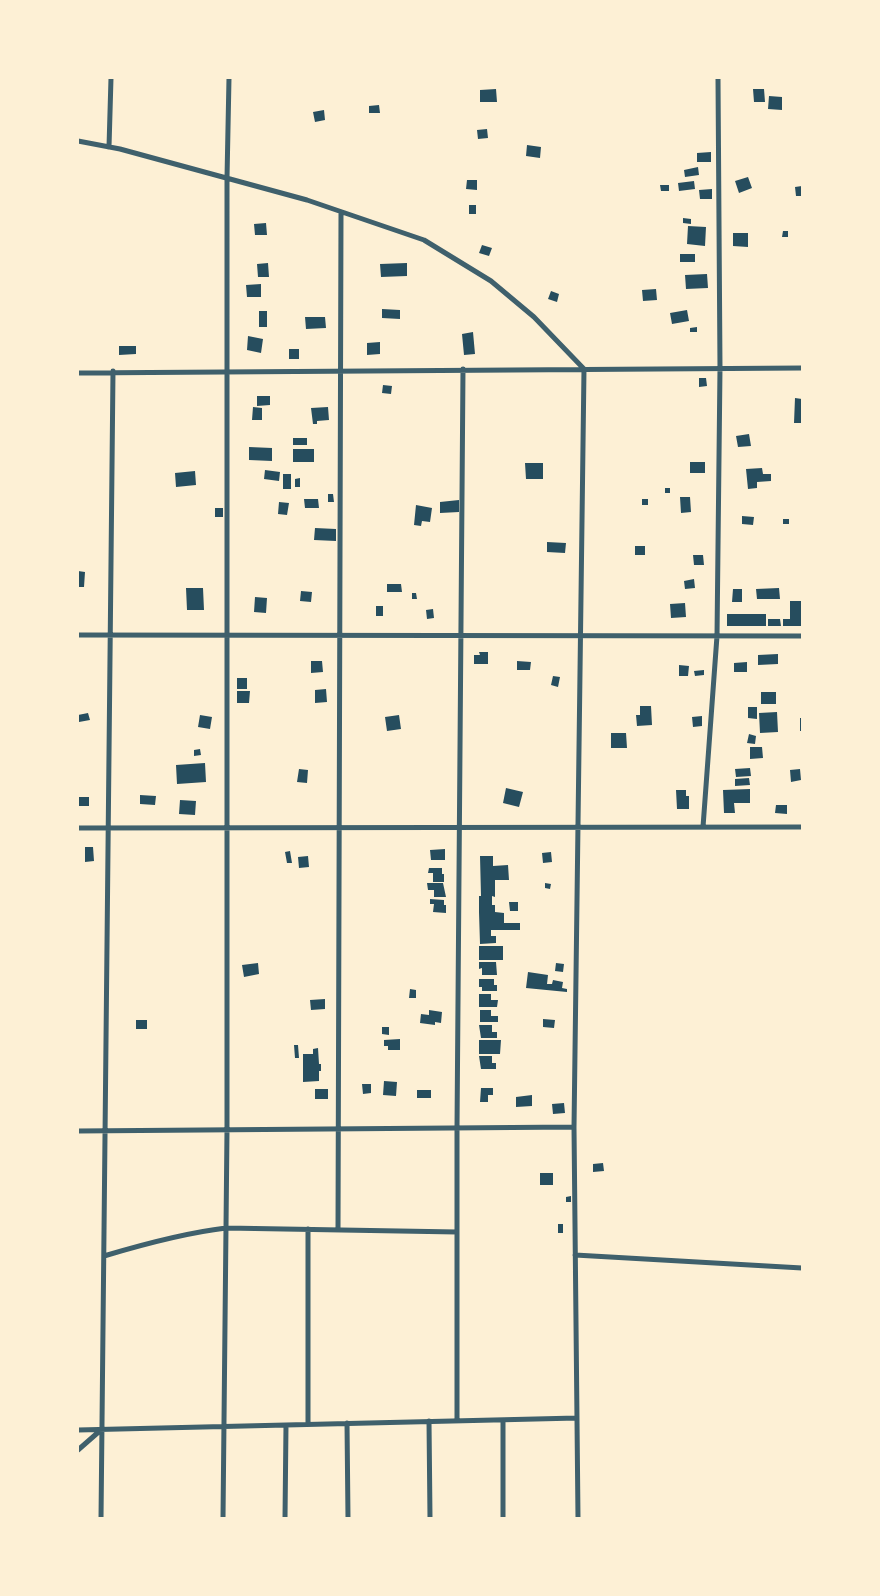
<!DOCTYPE html>
<html>
<head>
<meta charset="utf-8">
<style>
  body { margin:0 }
  #map { position:relative; width:880px; height:1596px; overflow:hidden; background:#fdf0d5; font-family:"Open Sans",sans-serif }
  canvas { display:block }
  .frame { position:absolute; inset:0; border:79px solid #fdf0d5; pointer-events:none }
</style>
</head>
<body>
<div id="map">
<canvas width="880" height="1596"></canvas>
<div class="frame"></div>
</div>
<script>
const c = document.querySelector('canvas').getContext('2d');
c.lineJoin = 'round';
function fillPath(path, color) { c.fillStyle = color; c.fill(path, 'evenodd'); }
function trace(path, color, width, dash) { c.strokeStyle = color; c.lineWidth = width; c.lineCap = dash ? 'butt' : 'round'; c.setLineDash(dash || []); c.stroke(path); }
const building = new Path2D(`
  M496 89 497 102H480V90Z
  M753 89H764L765 102H754Z
  M769 96 782 97V110L768 109Z
  M379 105 380 113H369V106Z
  M324 110 325 120 315 122 313 112Z
  M487 129 488 138 478 139 477 130Z
  M527 145 541 147 540 158 526 156Z
  M711 152V162H697V153Z
  M698 167 699 175 685 177 684 170Z
  M748 177 752 188 739 193 735 181Z
  M467 180H477V190L466 189Z
  M694 181 695 189 679 191 678 183Z
  M660 185H669V191H661Z
  M802 186V196H796L795 187Z
  M712 189V199H700L699 190Z
  M469 205H476V214H469Z
  M683 218 691 219V224L683 223Z
  M266 223 267 235H255L254 224Z
  M688 226 706 227 705 246 687 244Z
  M783 231H788V237H782Z
  M733 233H748V247L733 246Z
  M482 245 492 248 489 256 479 253Z
  M680 254H695V262H680Z
  M268 263 269 277H258L257 264Z
  M407 263V276L381 277 380 264Z
  M707 274 708 288 686 289 685 275Z
  M261 284V297H247L246 285Z
  M656 289 657 300 643 301 642 290Z
  M551 291 559 294 557 302 548 299Z
  M382 309 400 310V319L382 318Z
  M687 310 689 321 672 324 670 313Z
  M259 311H267V327H259Z
  M305 317H325L326 328 306 329Z
  M697 327V332H690V328Z
  M473 332 475 354 464 355 462 334Z
  M248 336 263 339 261 353 247 350Z
  M380 342V354L367 355V343Z
  M119 346H136V354L119 355Z
  M289 349H299V359H289Z
  M699 378H706L707 386 699 387Z
  M383 385 392 386 391 394 382 393Z
  M257 396H270V405L257 406Z
  M795 398 802 399V423H794Z
  M253 407 262 408V420H252Z
  M328 407 329 420 317 421V424H313L311 408Z
  M749 434 751 446 738 447 736 436Z
  M293 438H307V445H293Z
  M249 447 272 448V461L249 460Z
  M293 449H314V462H293Z
  M690 462H705V473H690Z
  M525 463H543V479H526Z
  M762 468 763 474H771V481L757 482V488L748 489 746 469Z
  M265 470 280 472 279 481 264 479Z
  M195 471 196 485 176 487 175 473Z
  M283 474H291V489H283Z
  M300 478V487H295V479Z
  M665 488H670V493H665Z
  M328 494H333L334 502H328Z
  M680 497H690L691 512 681 513Z
  M304 499H318L319 508H305Z
  M642 499H648V505H642Z
  M459 500V512L440 513V502Z
  M279 502 289 503 287 515 278 514Z
  M416 505 432 508 430 522 422 521 421 526 414 525Z
  M215 508H223V517H215Z
  M742 516 754 517 753 525 742 524Z
  M783 519H789V524H783Z
  M315 528 336 529V541L314 540Z
  M547 542 566 543 565 553 547 552Z
  M635 546H645V555H635Z
  M693 555H703L704 565H694Z
  M78 571 85 572 84 587H78Z
  M694 579 695 588 685 589 684 581Z
  M387 584H401L402 592H387Z
  M186 588H203L204 610H187Z
  M779 588 780 599H757L756 589Z
  M733 589H742V602H732Z
  M301 591 312 592 311 602 300 601Z
  M412 593H416L417 599H412Z
  M255 597 267 598 266 613 254 612Z
  M790 601H802V626H783V619H790Z
  M685 603 686 617 671 618 670 604Z
  M376 606H383V616H376Z
  M433 609 434 618 427 619 426 610Z
  M727 614H766V626H727Z
  M768 619H780L781 626H768Z
  M479 652H488V664H474V655H480Z
  M778 654V664L758 665V655Z
  M311 661H322L323 672 311 673Z
  M517 661 531 662 530 670H517Z
  M747 662V672H734V663Z
  M679 665 689 666 688 676H679Z
  M704 670V675L695 676 694 671Z
  M553 676 560 677 558 687 551 685Z
  M237 678H247V689H237Z
  M326 689 327 702 315 703V690Z
  M237 691H250L249 703H237Z
  M761 692H776V704H761Z
  M640 706H651L652 725 637 726 636 715H640Z
  M748 707H757V719L748 718Z
  M777 712 778 732 760 733 759 713Z
  M88 713 90 720 79 722 78 715Z
  M200 715 212 717 210 729 198 727Z
  M399 715 401 729 387 731 385 717Z
  M702 716V726L693 727 692 717Z
  M800 718H802V731H800Z
  M611 733H626L627 748H611Z
  M749 734 756 736 755 744 747 743Z
  M750 747H762L763 758 750 759Z
  M200 749 201 755 194 756V750Z
  M205 763 206 782 177 784 176 765Z
  M750 768 751 776 736 777 735 769Z
  M299 769 308 770 307 783 297 782Z
  M800 769 801 780 791 782 790 770Z
  M749 778 750 785 735 786V779Z
  M506 788 523 792 519 807 503 803Z
  M750 789V803H734L735 813H724L723 790Z
  M676 790H686V796H689V809H677Z
  M140 795 156 796 155 805 140 804Z
  M78 797H89V806H78Z
  M180 800 196 801 195 815 179 814Z
  M776 805H787V814L775 813Z
  M85 847H93L94 861 85 862Z
  M445 849V860H431L430 850Z
  M290 851 292 863H287L285 852Z
  M551 852 552 862 543 863 542 853Z
  M308 856 309 867 299 868 298 857Z
  M480 856H493V866L508 865 509 880H495V897L492 896V905H495V912L504 913V923H520V930H491V936H496V943L480 944 479 912V896H481Z
  M429 868H442V874H444V882H433V873H428Z
  M427 883H443L446 897H434V890H428Z
  M545 883 551 884 550 889 545 888Z
  M430 899 444 900V905H446V913L433 912 434 904H430Z
  M509 902H518V911H510Z
  M479 946H503V960H479Z
  M479 962H496L497 975H482V968L479 969Z
  M258 963 259 974 244 977 242 965Z
  M556 963 564 964 563 972 555 971Z
  M528 972 548 975 547 984H552L553 980 563 982 562 988 567 989V992L526 988Z
  M479 979H494V985H497V991H482V987H479Z
  M410 989 416 990V998H409Z
  M479 994H491V1000H498L497 1007H479Z
  M325 999V1009L311 1010 310 1000Z
  M429 1010 442 1012 441 1023 435 1022V1025L420 1023 421 1014 429 1015Z
  M480 1010H491V1016H498V1022H480Z
  M543 1019 555 1020 554 1028 543 1027Z
  M136 1020H147V1029H136Z
  M479 1025H492V1032H497V1038H481Z
  M382 1027H389V1035L382 1034Z
  M400 1039V1050H388V1046H384V1040Z
  M479 1040H501L500 1054H479Z
  M294 1045H298L299 1058H295Z
  M318 1048 319 1064H321V1071H319V1081L303 1082V1054H313V1049Z
  M479 1056H492V1063H496V1069H481Z
  M384 1081 397 1082 396 1096 383 1095Z
  M362 1084H371V1093L363 1094Z
  M481 1088H493V1095H488V1102H480Z
  M315 1089H328V1099H315Z
  M417 1090H431V1098H417Z
  M532 1095V1106L516 1107V1097Z
  M564 1103 565 1113 553 1114 552 1104Z
  M603 1163 604 1171 593 1172V1164Z
  M540 1173H553V1185H540Z
  M571 1196V1202H566V1197Z
  M558 1224H563V1233H558Z`);
const minor = new Path2D(`
  M78 141 120 149 307 200 424 240 491 281 534 317 584 369 574 1127 578 1518
  M109 147 111 78
  M78 373 802 368
  M78 635 802 636
  M703 827 717 636 720 368 718 78
  M78 828 802 827
  M78 1131 574 1127
  M338 1230 341 212
  M575 1255 802 1268
  M104 1256C144 1244 184 1233 226 1228L457 1232
  M503 1420V1518
  M429 1421 430 1518
  M457 1421V1128L463 369
  M347 1423 348 1518
  M308 1424V1229
  M78 1430 577 1418
  M78 1450 102 1429
  M101 1518 113 371
  M223 1518 227 1130V178L229 78
  M285 1518 286 1425`);
fillPath(building, '#264d5e');
trace(minor, '#3f606c', 5);
</script>
</body>
</html>
